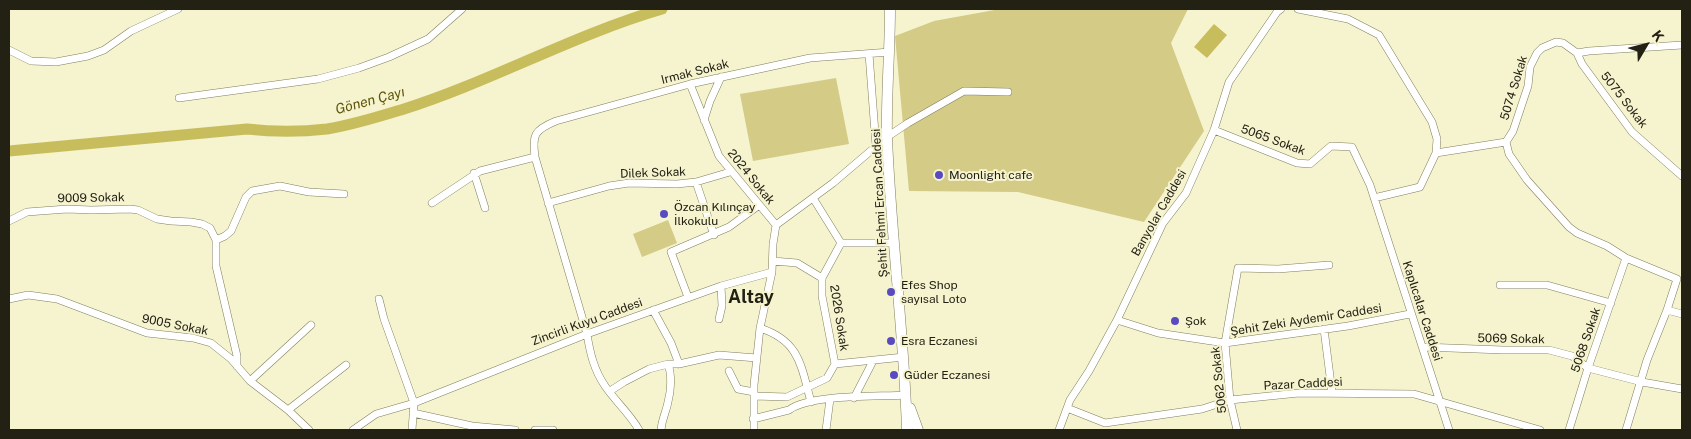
<!DOCTYPE html>
<html>
<head>
<meta charset="utf-8">
<style>
  body { margin:0 }
  #map { position:relative; width:1691px; height:439px; overflow:hidden; background:#f6f3cf; font-family:"Public Sans",sans-serif }
  canvas { display:block }
  .frame { position:absolute; inset:0; border:10px solid #222114; pointer-events:none }
  .north { position:absolute; left:1621px; top:20px; width:50px; height:50px; -webkit-text-stroke:4px #f6f3cf; paint-order:stroke; rotate:53deg; font-size:14px; font-weight:700; line-height:20px; text-align:center; color:#222114 }
  .north::after { content:''; display:block; margin:auto; width:18px; height:22px; background:#222114; clip-path:polygon(50% 0,100% 100%,50% 72%,0 100%) }
</style>
</head>
<body>
<div id="map">
<canvas width="1691" height="439"></canvas>
<div class="frame"></div>
<div class="north">K</div>
</div>
<script>
const c = document.querySelector('canvas').getContext('2d');
c.lineJoin = 'round';
function fillPath(path, color) { c.fillStyle = color; c.fill(path, 'evenodd'); }
function trace(path, color, width, dash) { c.strokeStyle = color; c.lineWidth = width; c.lineCap = dash ? 'butt' : 'round'; c.setLineDash(dash || []); c.stroke(path); }
function drawText(font, color, halo, rows, align = 'center') {
  c.font = font + ' "Public Sans",sans-serif'; c.lineWidth = 4; c.setLineDash([]); c.textBaseline = 'middle'; c.strokeStyle = halo; c.fillStyle = color; for (const [text, x, y, turn = 0] of rows) {
    c.save(); c.translate(x, y); c.rotate((+turn || 0) * Math.PI / 180); c.textAlign = isNaN(turn) ? turn : align; if (halo) c.strokeText(text, 0, 0); c.fillText(text, 0, 0); c.restore();
  }
}
const green = new Path2D(`
  M1000 9H1188L1171 43 1204 131 1144 222 1018 192 909 191 895 36 934 21Z
  M836 78 849 144 753 161 740 94Z
  M668 220 677 243 642 257 633 234Z`);
const water = new Path2D(`
  M1214 24 1227 35 1207 58 1194 47Z`);
const river = new Path2D(`
  M9 151 247 129C274 132 300 132 327 129 353 125 378 117 404 109 492 81 573 35 662 9`);
const minor = new Path2D(`
  M1298 9 1348 19 1379 35 1432 122 1437 139 1436 153 1420 187 1374 198
  M9 50 31 61 56 62 88 56 104 50 131 31 178 9
  M1577 53 1582 64 1632 132 1682 176
  M869 54 876 146
  M690 84 719 156 776 225
  M179 98 318 79 359 68 389 57 428 39 462 9
  M704 120 710 101 721 77
  M1214 130 1297 163 1310 164 1331 146 1352 147 1370 185 1449 430
  M1436 153 1506 142
  M474 173 485 208
  M696 182 714 235
  M813 198 841 243 822 278V296L835 364
  M432 203 480 171 535 157
  M548 203 609 186 629 183 677 184 696 182 730 172
  M9 221 27 212 67 209 91 210 130 209 138 210 157 219 171 221 191 222 202 224 210 228 216 240V266L237 356V366
  M216 240 225 236 231 231 246 197 252 191 280 186 309 192 344 194
  M841 243H894
  M773 261 797 263 822 278
  M1500 285H1547L1611 303
  M688 297 671 252 729 227 758 206
  M9 299 28 295 57 299 147 333 193 338 211 343 231 359 250 381 288 410 309 430
  M379 299 384 319 414 403 412 430
  M653 310 671 343 679 364
  M1667 310 1682 314
  M719 319 722 306 721 286
  M1117 320 1158 333 1225 343 1348 326 1410 314
  M760 328C800 341 801 366 811 402
  M1324 329 1332 392
  M1423 347 1503 350H1549L1572 356 1588 368 1642 382 1682 389
  M835 364 904 357
  M729 371 738 389 754 392
  M250 381 311 325
  M610 391 624 382 649 369 668 364H679L719 355 757 358
  M754 396 787 397 827 378 835 364
  M854 398 873 361
  M1067 408 1105 423 1202 409 1230 400 1299 393 1414 394 1540 430
  M288 410 346 365
  M413 413 472 426 515 430
  M753 419 789 410C811 394 878 397 906 395
  M353 430 376 414 414 403 587 334 721 286 772 272
  M535 430H553
  M639 430C630 414 616 402 605 386 594 370 590 353 587 334L535 157C532 135 534 130 556 121L690 84 810 58 890 52
  M661 430C662 418 666 413 668 402 671 391 672 375 668 364
  M754 430V385L760 328 772 272 773 244 776 225 833 183 887 137 908 123 964 91 1008 92
  M826 430 830 399
  M1059 430 1070 400 1089 371 1117 320 1163 223 1186 193 1214 130 1229 82 1277 12 1281 9
  M1237 430 1230 400 1225 343 1238 268 1278 269 1329 265
  M1569 430 1588 368 1626 258
  M1626 430 1647 360 1667 310 1677 279 1626 258 1607 246 1577 233 1569 227 1527 180 1509 154 1506 142 1513 131 1528 86 1530 67 1537 53 1542 48 1556 42 1563 43 1577 53 1589 51 1682 45`);
const secondary = new Path2D(`
  M890 9C890 52 886 95 887 138 891 236 904 333 907 430
  M910 408 918 430`);
const markers = [
  [939,175,5,"#594ac2"],
  [664,214,5,"#594ac2"],
  [891,292,5,"#594ac2"],
  [1175,321,5,"#594ac2"],
  [891,341,5,"#594ac2"],
  [894,375,5,"#594ac2"]
];
const streetNames = [
  ["Irmak Sokak",695,72,-14],
  ["5074 Sokak",1514,88,-73],
  ["5075 Sokak",1624,100,52],
  ["5065 Sokak",1273,140,20],
  ["Dilek Sokak",653,173,-2],
  ["2024 Sokak",751,177,51],
  ["9009 Sokak",91,198,-1],
  ["Şehit Fehmi Ercan Caddesi",880,203,-93],
  ["Banyolar Caddesi",1159,213,-60],
  ["Kaplıcalar Caddesi",1422,311,72],
  ["2026 Sokak",839,318,81],
  ["Şehit Zeki Aydemir Caddesi",1306,320,-9],
  ["Zincirli Kuyu Caddesi",587,322,-20],
  ["9005 Sokak",175,325,11],
  ["5069 Sokak",1511,339,1],
  ["5068 Sokak",1586,340,-71],
  ["5062 Sokak",1219,380,-96],
  ["Pazar Caddesi",1303,384,-3]
];
const poiNames = [
  ["Moonlight cafe",949,175],
  ["Özcan Kılınçay",674,207],
  ["İlkokulu",674,221],
  ["Efes Shop",901,285],
  ["sayısal Loto",901,299],
  ["Şok",1185,321],
  ["Esra Eczanesi",901,341],
  ["Güder Eczanesi",904,375]
];
const waterNames = [
  ["Gönen Çayı",370,101,-15]
];
const districtNames = [
  ["Altay",751,297]
];
fillPath(green, '#d3cb86');
fillPath(water, '#c8bd5c');
trace(river, '#c8bd5c', 11);
trace(minor, '#817e5e', 8);
trace(secondary, '#817e5e', 11);
trace(minor, '#fff', 7);
trace(secondary, '#fff', 10);
for (const [x, y, r, color] of markers) { const dot = new Path2D(); dot.arc(x, y, r, 0, 2 * Math.PI); c.fillStyle = color; c.fill(dot); trace(dot, '#f6f3cf', 2); }
drawText('12px', '#222114', '#f6f3cf', streetNames);
drawText('12px', '#222114', '#f6f3cf', poiNames, 'left');
drawText('italic 14px', '#5f570b', '#f6f3cf', waterNames);
drawText('bold 18px', '#222114', '#f6f3cf', districtNames);
</script>
</body>
</html>
